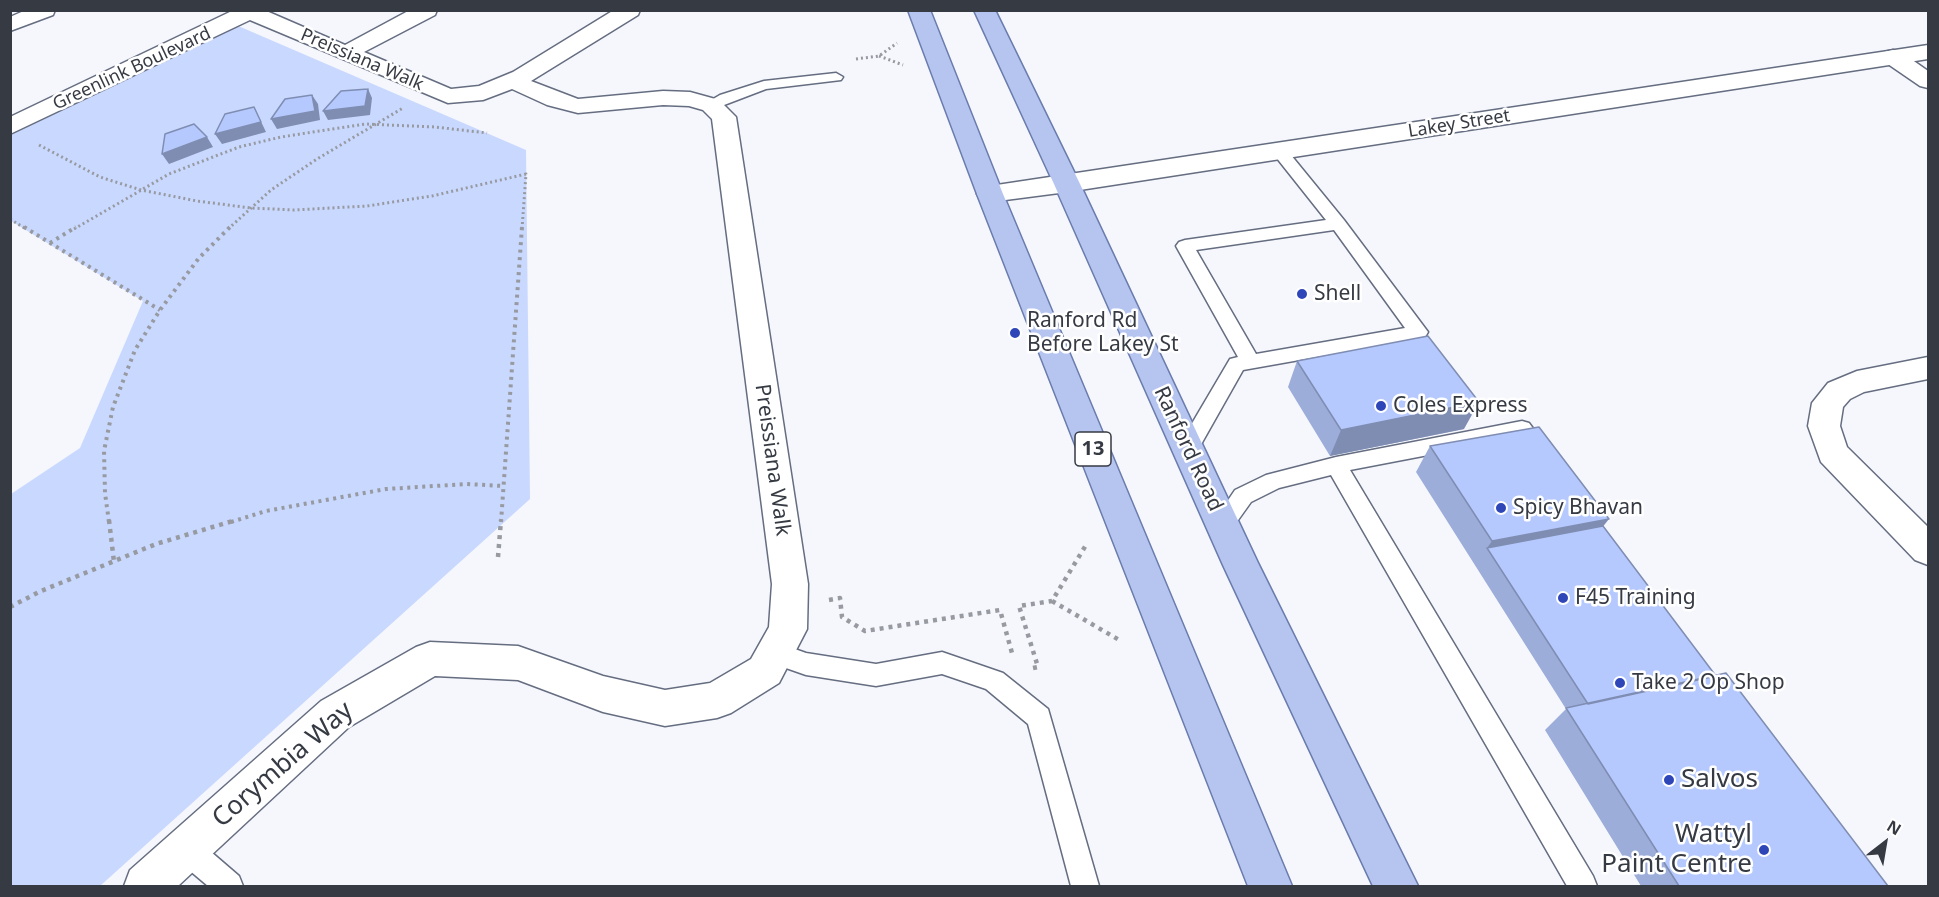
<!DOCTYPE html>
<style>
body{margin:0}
#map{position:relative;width:1939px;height:897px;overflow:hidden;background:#f6f7fc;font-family:"Noto Sans",sans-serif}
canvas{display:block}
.frame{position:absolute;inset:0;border:12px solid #363a43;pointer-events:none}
.north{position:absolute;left:1855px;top:813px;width:60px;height:60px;-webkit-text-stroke:4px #fff;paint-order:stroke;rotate:31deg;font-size:16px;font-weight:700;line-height:24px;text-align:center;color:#363a43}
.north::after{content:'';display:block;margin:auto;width:21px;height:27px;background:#363a43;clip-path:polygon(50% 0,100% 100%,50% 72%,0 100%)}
</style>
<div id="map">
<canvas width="1939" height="897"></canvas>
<div class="frame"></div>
<div class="north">N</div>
</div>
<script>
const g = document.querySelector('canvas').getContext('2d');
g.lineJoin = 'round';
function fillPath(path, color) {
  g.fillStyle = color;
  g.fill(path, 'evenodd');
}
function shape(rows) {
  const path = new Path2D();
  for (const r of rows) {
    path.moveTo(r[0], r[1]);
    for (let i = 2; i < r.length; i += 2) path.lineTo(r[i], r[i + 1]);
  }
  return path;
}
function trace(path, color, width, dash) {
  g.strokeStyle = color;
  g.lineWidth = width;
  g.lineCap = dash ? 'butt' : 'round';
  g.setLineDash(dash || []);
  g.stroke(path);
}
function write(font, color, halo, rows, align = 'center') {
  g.font = font + ' "Noto Sans",sans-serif';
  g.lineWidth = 5;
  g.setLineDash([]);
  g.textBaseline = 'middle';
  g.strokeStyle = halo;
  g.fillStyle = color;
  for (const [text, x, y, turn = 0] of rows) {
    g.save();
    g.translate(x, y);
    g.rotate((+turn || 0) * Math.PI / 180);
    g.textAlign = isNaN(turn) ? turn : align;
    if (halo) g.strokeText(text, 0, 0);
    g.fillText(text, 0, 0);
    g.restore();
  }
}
const green = shape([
 [229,22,526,150,530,499,100,886,11,886,11,494,80,448,143,301,11,221,11,126]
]);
const pathFar2 = shape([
 [879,56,903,65],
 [856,59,879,56,897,43],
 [39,145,100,177,141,190,197,201,251,208,294,210,367,206,432,196,526,174,522,229],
 [10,219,26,229],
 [74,229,169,174,239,147,281,137,365,124,435,127,487,133],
 [228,229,271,190,317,159,403,108]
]);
const pathFar1 = shape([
 [24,227,160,310],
 [50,243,76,227],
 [109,522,105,493,104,451,113,407,135,350,160,310,199,258,230,227],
 [231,522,266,511,386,489,467,484,503,486],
 [501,522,522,227]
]);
const path = shape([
 [109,520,114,562],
 [498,557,501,520],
 [829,600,840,598,842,617,865,631,1000,610,1012,653],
 [1052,601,1121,641],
 [10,607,41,591,156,544,236,520],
 [1033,668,1038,667,1019,606,1052,601,1086,545]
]);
const service = shape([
 [836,73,843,77,841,80,766,89,711,110,703,105,720,95,764,81,836,73],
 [1280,147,1286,149,1344,220,1428,332,1425,337,1418,339,1243,370,1195,455,1188,457,1181,455,1177,449,1230,359,1238,357,1176,246,1179,242,1185,240,1326,220,1272,152,1280,147],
 [1334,230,1405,328,1256,354,1196,250,1334,230],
 [1522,421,1529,423,1546,446,1550,452,1546,458,1539,460,1532,458,1517,438,1350,470,1593,876,1597,886,1567,886,1331,475,1279,488,1251,502,1231,530,1223,533,1215,530,1212,524,1235,490,1266,475,1336,457,1522,421],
 [775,642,806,653,876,664,942,652,1003,673,1048,709,1099,886,1071,886,1028,724,986,689,942,674,876,686,806,675,766,661,763,653,766,645,775,642],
 [186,835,196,839,239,876,243,886,208,886,176,859,172,849,176,839,186,835]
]);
const minor = shape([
 [26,10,55,10,53,15,10,31,10,17,26,10],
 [234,10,264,10,345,45,410,10,437,10,435,15,364,52,451,89,479,86,513,72,614,10,640,10,638,15,531,81,578,99,663,91,690,92,719,100,736,117,808,584,807,629,779,683,731,713,717,718,665,726,603,712,518,680,435,676,349,727,178,886,124,886,130,870,321,701,416,647,430,642,518,646,603,676,665,690,710,683,751,659,769,627,772,584,712,119,703,110,689,106,663,105,578,113,547,105,512,89,483,100,448,103,250,20,10,134,10,117,234,10],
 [1893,50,1901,52,1928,71,1928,88,1920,86,1885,62,1882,57,1885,52,1893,50],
 [1928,357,1928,379,1864,392,1850,399,1843,407,1840,426,1847,447,1928,527,1928,565,1915,560,1821,462,1808,426,1812,403,1828,383,1857,371,1928,357]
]);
const tertiary = shape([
 [1928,45,1928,59,1067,192,990,202,981,200,977,194,981,188,990,186,1928,45]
]);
const primary = shape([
 [908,10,930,10,1003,194,1292,886,1248,886,977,194,908,10],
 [974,10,995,10,1080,184,1258,563,1418,886,1373,886,1223,565,1054,184,974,10]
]);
const wall = shape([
 [1297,361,1464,429,1330,456,1288,387],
 [1430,446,1603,526,1716,676,1888,886,1641,886,1545,730,1566,709,1416,472]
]);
const shadedWall = shape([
 [368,89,372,98,370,115,328,120,323,111],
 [312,95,318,104,320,120,277,129,271,119],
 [254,107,266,132,222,144,215,134],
 [207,137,213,147,169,164,162,154],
 [1479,402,1464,429,1330,456,1341,430],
 [1609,519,1589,544,1487,548,1492,541]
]);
const building = shape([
 [368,89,365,106,323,111,341,91,368,89],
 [312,95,315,111,271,119,285,99,312,95],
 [254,107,261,122,215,134,225,114,254,107],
 [194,124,207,137,162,154,165,134,194,124],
 [1428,336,1479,402,1341,430,1297,361,1428,336],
 [1539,427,1609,519,1492,541,1430,446,1539,427],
 [1603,526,1716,676,1588,704,1487,548,1603,526],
 [1726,673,1888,886,1679,886,1566,708,1726,673]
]);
const markers = [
 [1302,294,6,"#2e46b7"],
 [1015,333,6,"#2e46b7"],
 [1381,406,6,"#2e46b7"],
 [1501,508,6,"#2e46b7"],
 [1563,598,6,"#2e46b7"],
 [1620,683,6,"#2e46b7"],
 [1669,780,6,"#2e46b7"],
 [1764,850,6,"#2e46b7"]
];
const farStreetnames = [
 ["Preissiana Walk",362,60,23],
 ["Greenlink Boulevard",132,69,-25],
 ["Lakey Street",1459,124,-9]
];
const shields = [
 [1093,449,36]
];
const shieldNames = [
 ["13",1093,449]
];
const poiNames = [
 ["Shell",1314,294],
 ["Ranford Rd",1027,321],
 ["Before Lakey St",1027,345],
 ["Coles Express",1393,406],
 ["Spicy Bhavan",1513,508],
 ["F45 Training",1575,598],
 ["Take 2 Op Shop",1632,683]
];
const streetNames = [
 ["Ranford Road",1188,449,65],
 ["Preissiana Walk",772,460,82]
];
const nearStreetnames = [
 ["Corymbia Way",283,765,-41]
];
const nearPoinames = [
 ["Salvos",1681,780],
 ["Wattyl",1752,835,"right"],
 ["Paint Centre",1752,865,"right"]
];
fillPath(green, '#c9d8fe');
trace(service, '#656d80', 3);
trace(minor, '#656d80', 3);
trace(tertiary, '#656d80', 3);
trace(primary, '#6a7cad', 3);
trace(pathFar2, '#989aa1', 3, [2, 3]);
trace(pathFar1, '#989aa1', 4, [3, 4.5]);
trace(path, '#989aa1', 4.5, [4, 5]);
fillPath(service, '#fff');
fillPath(minor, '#fff');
fillPath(tertiary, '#fff');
fillPath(primary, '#b6c5f0');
fillPath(wall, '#9cadda');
fillPath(shadedWall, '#7f8db2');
fillPath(building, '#b5c9fe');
trace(building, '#7f8db2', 1.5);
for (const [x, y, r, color] of markers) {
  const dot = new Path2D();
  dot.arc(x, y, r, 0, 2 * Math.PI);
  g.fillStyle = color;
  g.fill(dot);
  trace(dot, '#fff', 2);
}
write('18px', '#363a43', '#fff', farStreetnames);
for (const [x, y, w] of shields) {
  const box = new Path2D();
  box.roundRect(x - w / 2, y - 17, w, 34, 4.5);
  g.fillStyle = '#fff';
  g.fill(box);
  trace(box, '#363a43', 1.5);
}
write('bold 20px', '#363a43', null, shieldNames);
write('21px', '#363a43', '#fff', poiNames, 'left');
write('21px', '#363a43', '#fff', streetNames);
write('26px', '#363a43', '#fff', nearStreetnames);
write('26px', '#363a43', '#fff', nearPoinames, 'left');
</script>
